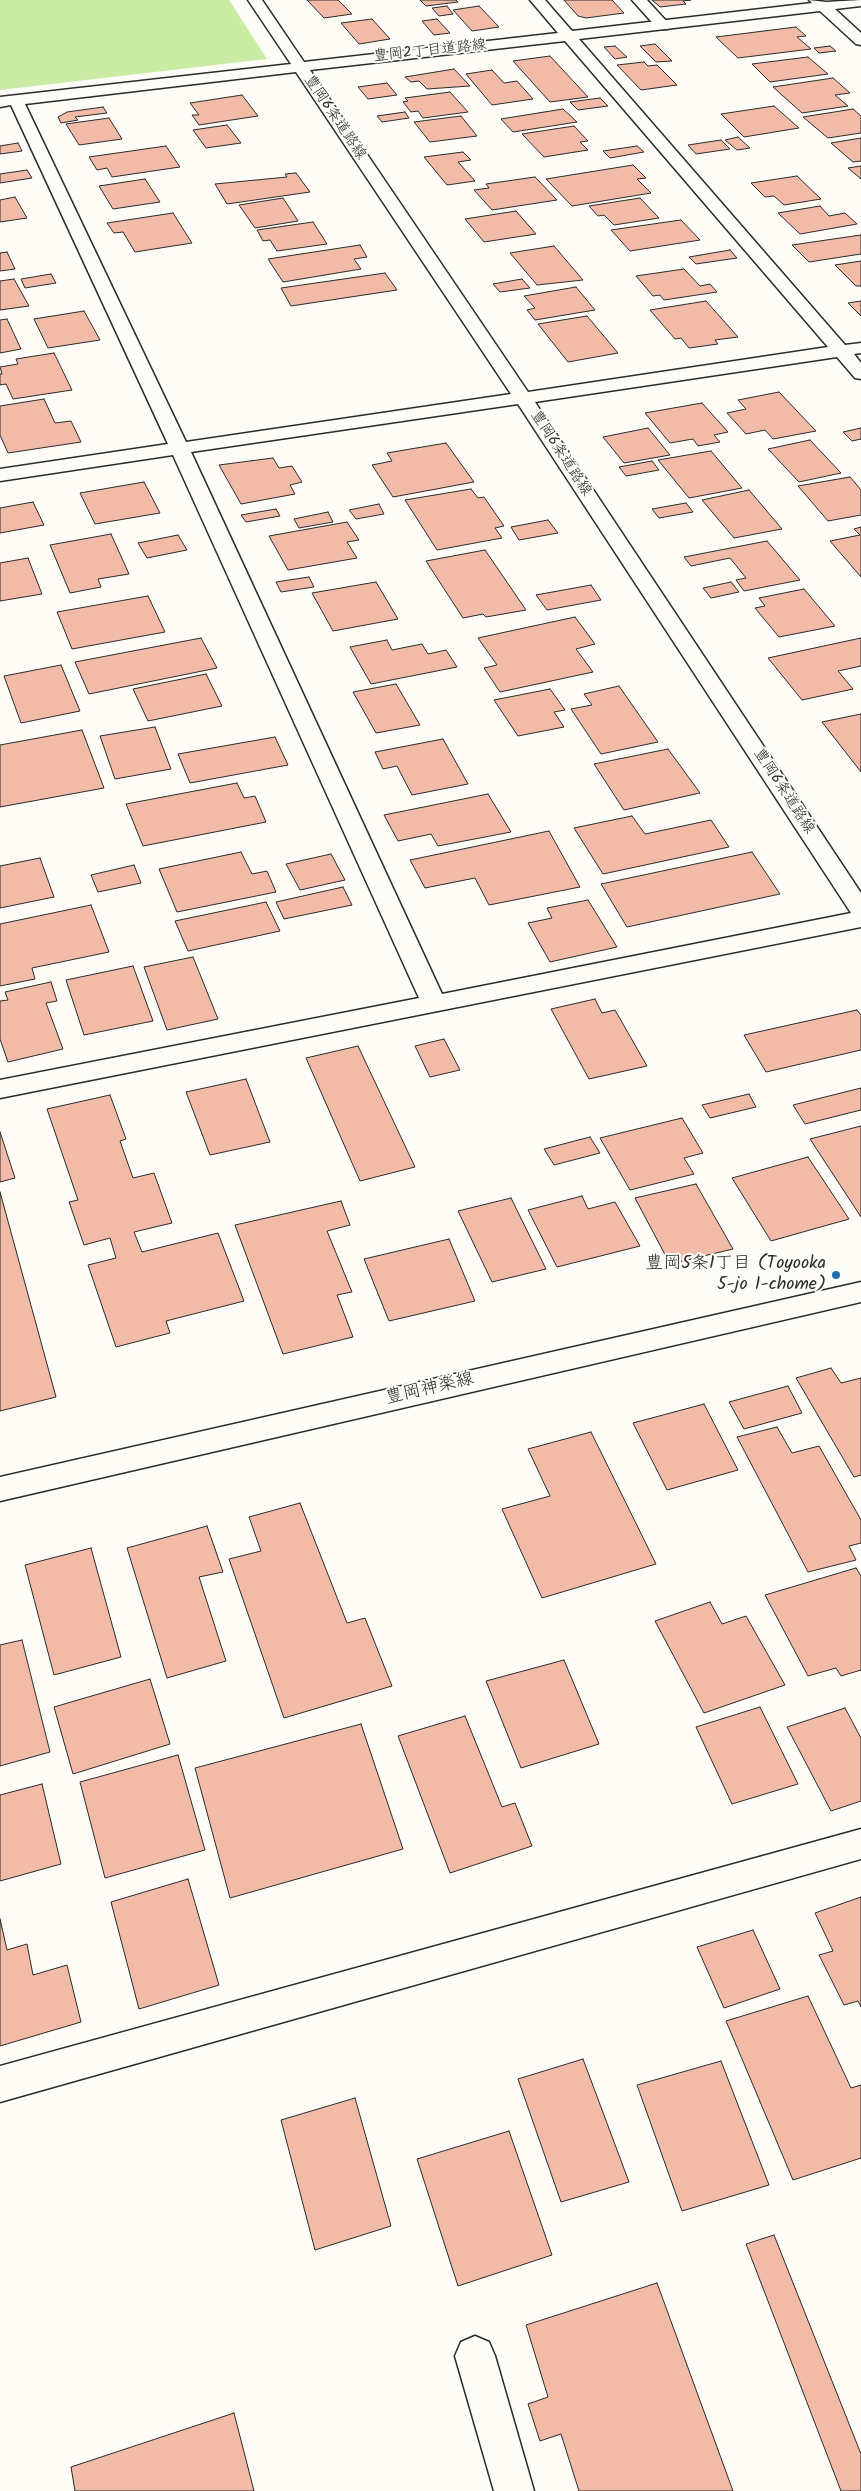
<!DOCTYPE html>
<meta charset="utf-8">
<style>
body{margin:0}
canvas{display:block;background:#fdfcf7}
</style>
<canvas width="861" height="2491"></canvas>
<script>
const g = document.querySelector('canvas').getContext('2d');
g.lineJoin = 'round';
function fillPath(path, color) {
  g.fillStyle = color;
  g.fill(path, 'evenodd');
}
function shape(rows) {
  const path = new Path2D();
  for (const r of rows) {
    path.moveTo(r[0], r[1]);
    for (let i = 2; i < r.length; i += 2) path.lineTo(r[i], r[i + 1]);
  }
  return path;
}
function trace(path, color, width, dash) {
  g.strokeStyle = color;
  g.lineWidth = width;
  g.lineCap = dash ? 'butt' : 'round';
  g.setLineDash(dash || []);
  g.stroke(path);
}
function write(font, color, halo, rows, align = 'center') {
  g.font = font + ' Kalam,"Klee One",sans-serif';
  g.lineWidth = 4;
  g.setLineDash([]);
  g.textBaseline = 'middle';
  g.strokeStyle = halo;
  g.fillStyle = color;
  for (const [text, x, y, turn = 0] of rows) {
    g.save();
    g.translate(x, y);
    g.rotate((+turn || 0) * Math.PI / 180);
    g.textAlign = isNaN(turn) ? turn : align;
    if (halo) g.strokeText(text, 0, 0);
    g.fillText(text, 0, 0);
    g.restore();
  }
}
const green = shape([
 [0,0,229,0,267,59,0,90]
]);
const building = shape([
 [307,0,338,0,352,14,324,18,307,0],
 [420,0,456,0,458,2,426,6,420,0],
 [564,0,612,0,624,13,586,18,578,16,564,0],
 [652,0,691,0,683,1,686,4,660,7,652,0],
 [447,6,453,14,439,16,432,8,447,6],
 [479,6,499,27,472,31,453,10,479,6],
 [372,19,390,39,359,44,341,23,372,19],
 [437,19,450,33,434,35,422,21,437,19],
 [796,27,806,36,797,37,811,49,738,58,716,37,796,27],
 [655,44,672,61,656,62,640,46,655,44],
 [615,46,627,57,615,59,604,47,615,46],
 [830,46,836,51,819,53,814,48,830,46],
 [550,56,588,97,550,102,513,61,550,56],
 [808,57,828,74,770,82,752,64,808,57],
 [644,62,648,66,657,65,677,85,641,90,617,65,644,62],
 [454,69,470,86,427,89,419,81,411,82,405,77,454,69],
 [492,70,504,83,517,81,533,99,492,105,466,74,492,70],
 [833,78,850,93,835,95,848,106,802,113,773,87,833,78],
 [387,83,397,95,368,99,358,87,387,83],
 [450,92,468,112,423,118,418,111,411,112,403,102,408,101,405,98,450,92],
 [242,95,258,116,199,125,192,115,199,115,190,103,242,95],
 [600,98,608,106,578,110,570,102,600,98],
 [774,106,799,128,744,137,721,114,774,106],
 [103,107,107,113,75,117,78,120,61,123,58,117,67,112,103,107],
 [563,109,577,122,513,132,501,119,563,109],
 [853,109,861,116,861,133,828,138,803,117,853,109],
 [405,112,409,118,382,122,377,116,405,112],
 [461,116,477,136,430,142,414,122,461,116],
 [109,118,122,139,79,145,66,124,109,118],
 [227,125,241,143,206,148,193,130,227,125],
 [574,126,588,141,580,142,588,150,544,157,522,134,574,126],
 [738,137,750,148,737,150,725,140,738,137],
 [861,138,861,161,853,162,831,143,861,138],
 [721,140,730,149,696,154,688,145,721,140],
 [18,143,22,151,0,154,0,146,18,143],
 [166,146,180,167,112,177,107,168,97,170,89,157,166,146],
 [637,146,644,152,610,158,603,151,637,146],
 [463,152,471,160,458,162,475,181,447,185,424,157,463,152],
 [633,165,646,178,637,179,651,193,572,206,546,179,633,165],
 [861,166,861,179,848,168,861,166],
 [27,170,32,178,0,183,0,174,27,170],
 [296,173,310,192,227,204,215,184,287,177,285,174,296,173],
 [797,176,821,199,784,205,774,196,765,197,751,183,797,176],
 [535,177,557,200,492,210,474,190,489,188,486,184,535,177],
 [145,179,160,202,113,209,99,186,145,179],
 [15,197,27,218,0,222,0,200,15,197],
 [283,198,298,221,255,228,239,205,283,198],
 [640,198,659,218,614,225,604,215,598,216,589,206,640,198],
 [820,206,829,216,845,213,857,224,800,234,778,213,820,206],
 [516,211,536,234,484,242,465,219,516,211],
 [173,213,192,243,135,252,123,232,114,233,107,223,173,213],
 [681,220,700,240,630,251,611,230,681,220],
 [313,222,327,244,277,251,270,240,263,241,257,230,313,222],
 [861,235,861,254,809,262,792,245,861,235],
 [360,245,367,257,354,259,361,269,283,282,268,259,360,245],
 [554,246,583,280,537,285,510,253,554,246],
 [730,250,737,258,696,264,689,257,730,250],
 [7,252,15,269,0,271,0,253,7,252],
 [861,261,861,286,856,286,835,265,861,261],
 [684,269,700,286,710,284,717,292,664,300,660,295,653,296,636,276,684,269],
 [385,273,397,290,291,306,281,288,385,273],
 [51,274,56,283,25,288,21,279,51,274],
 [14,279,29,306,0,310,0,281,14,279],
 [522,279,530,288,500,292,493,284,522,279],
 [576,287,595,310,535,320,527,310,535,308,524,296,576,287],
 [706,301,738,337,715,340,718,344,689,348,681,338,675,339,650,310,706,301],
 [861,301,861,316,848,303,861,301],
 [84,311,100,340,48,348,34,319,84,311],
 [587,316,618,353,568,362,538,324,587,316],
 [7,319,21,349,0,353,0,320,7,319],
 [54,353,72,390,13,399,6,384,0,385,0,374,2,374,0,367,18,364,16,359,54,353],
 [779,392,816,431,773,439,765,430,746,434,727,413,746,409,738,400,779,392],
 [44,399,55,423,71,421,81,442,8,453,0,435,0,406,44,399],
 [702,403,728,432,714,435,720,442,698,446,693,439,670,443,645,413,702,403],
 [648,428,670,455,624,463,603,437,648,428],
 [861,428,861,439,852,441,843,432,861,428],
 [810,440,841,473,799,482,768,449,810,440],
 [446,443,474,482,393,497,372,465,392,461,387,453,446,443],
 [711,451,742,488,689,498,658,460,711,451],
 [273,458,279,468,292,466,302,482,290,485,295,494,241,504,219,465,273,458],
 [652,461,659,470,626,476,619,467,652,461],
 [850,477,861,490,861,515,828,521,798,486,850,477],
 [144,482,160,513,95,524,80,493,144,482],
 [471,489,478,498,484,497,504,526,495,528,502,538,437,550,405,500,471,489],
 [749,490,782,529,734,538,702,500,749,490],
 [33,502,44,525,0,533,0,508,33,502],
 [686,503,693,512,659,518,652,509,686,503],
 [379,504,384,514,356,519,349,510,379,504],
 [276,509,280,516,246,522,241,515,276,509],
 [328,512,333,522,299,528,294,519,328,512],
 [548,520,558,533,519,540,511,527,548,520],
 [347,522,359,540,347,542,357,558,288,570,269,536,347,522],
 [861,527,861,577,830,541,860,535,854,529,861,527],
 [111,534,129,574,98,579,101,587,70,593,50,545,111,534],
 [178,535,187,550,147,558,138,543,178,535],
 [767,541,800,580,744,591,736,580,746,578,730,558,691,566,684,557,767,541],
 [485,550,526,610,486,617,483,614,463,618,426,561,485,550],
 [28,558,42,594,0,601,0,563,28,558],
 [309,577,314,587,281,592,276,582,309,577],
 [376,582,398,619,333,631,312,593,376,582],
 [731,582,739,592,711,598,703,588,731,582],
 [591,585,601,600,547,610,536,595,591,585],
 [804,589,835,626,779,637,755,608,765,606,759,598,804,589],
 [148,596,165,632,72,649,57,612,148,596],
 [575,617,595,644,576,649,593,672,500,692,484,668,497,665,478,638,575,617],
 [201,638,217,668,89,694,75,662,201,638],
 [861,638,861,666,838,671,853,689,802,700,768,658,861,638],
 [387,640,392,650,422,644,428,654,446,650,457,667,371,684,350,647,387,640],
 [61,665,80,711,21,723,4,676,61,665],
 [206,674,222,706,148,721,133,689,206,674],
 [396,684,420,725,376,733,353,692,396,684],
 [619,686,658,742,601,754,571,709,592,705,584,694,619,686],
 [550,689,565,710,554,712,564,727,518,736,494,700,550,689],
 [861,714,861,772,822,722,861,714],
 [155,727,171,769,115,779,100,736,155,727],
 [82,730,104,788,0,807,0,745,82,730],
 [275,737,288,765,190,783,178,754,275,737],
 [443,739,468,784,412,795,397,766,383,769,375,752,443,739],
 [668,749,700,793,624,810,594,764,668,749],
 [237,783,244,798,255,796,266,822,143,846,126,804,237,783],
 [488,794,511,832,438,846,431,834,398,841,384,815,488,794],
 [632,816,645,834,711,820,729,847,603,874,574,828,632,816],
 [549,831,580,887,489,905,475,878,425,888,410,860,549,831],
 [241,852,252,874,267,871,276,892,177,912,159,869,241,852],
 [752,852,780,894,627,927,601,884,752,852],
 [331,854,345,880,300,890,286,864,331,854],
 [40,858,54,897,0,908,0,866,40,858],
 [134,865,141,883,98,892,91,875,134,865],
 [343,887,352,905,284,919,276,902,343,887],
 [588,900,617,947,550,962,528,923,552,918,547,908,588,900],
 [266,902,280,931,188,951,175,921,266,902],
 [91,905,109,952,32,968,35,979,0,986,0,924,91,905],
 [193,957,218,1019,167,1030,144,967,193,957],
 [133,966,153,1021,84,1035,66,980,133,966],
 [51,982,57,1001,46,1003,63,1049,8,1062,0,1039,0,1001,8,1000,5,992,51,982],
 [595,999,602,1013,615,1010,647,1066,589,1079,551,1009,595,999],
 [857,1010,861,1015,861,1050,766,1072,744,1035,857,1010],
 [444,1039,460,1070,430,1077,415,1046,444,1039],
 [358,1046,415,1167,360,1181,306,1058,358,1046],
 [246,1079,270,1142,210,1155,186,1092,246,1079],
 [861,1088,861,1110,805,1124,793,1105,861,1088],
 [749,1094,756,1107,710,1118,702,1105,749,1094],
 [110,1095,126,1139,120,1141,133,1178,154,1173,172,1223,134,1232,142,1252,218,1233,244,1301,166,1321,170,1333,116,1347,88,1265,116,1258,110,1238,84,1245,69,1202,78,1200,47,1109,110,1095],
 [682,1118,703,1153,684,1158,694,1174,630,1190,600,1138,682,1118],
 [861,1126,861,1217,810,1139,861,1126],
 [0,1132,15,1178,0,1182,0,1132],
 [590,1137,600,1153,554,1165,544,1149,590,1137],
 [808,1157,849,1219,771,1241,732,1178,808,1157],
 [696,1184,733,1249,670,1264,635,1198,696,1184],
 [0,1192,56,1397,0,1411,0,1192],
 [582,1196,588,1209,615,1202,640,1246,557,1267,528,1210,582,1196],
 [511,1198,546,1269,492,1282,458,1211,511,1198],
 [341,1201,350,1225,327,1231,352,1292,337,1295,353,1337,283,1354,235,1225,341,1201],
 [449,1239,475,1301,389,1321,364,1259,449,1239],
 [831,1368,841,1383,861,1378,861,1475,854,1477,796,1378,831,1368],
 [788,1386,802,1413,744,1429,729,1402,788,1386],
 [704,1404,738,1470,667,1490,633,1423,704,1404],
 [777,1427,792,1453,819,1446,861,1520,861,1543,849,1546,856,1560,808,1572,737,1437,777,1427],
 [591,1432,656,1564,542,1598,502,1509,550,1496,528,1449,591,1432],
 [300,1503,347,1623,365,1618,392,1686,284,1718,229,1559,261,1551,249,1517,300,1503],
 [207,1526,223,1572,199,1577,226,1661,167,1678,127,1548,207,1526],
 [91,1548,121,1657,54,1675,25,1565,91,1548],
 [856,1568,861,1576,861,1670,841,1676,836,1668,808,1676,765,1595,856,1568],
 [710,1602,722,1624,746,1616,785,1685,704,1713,655,1621,710,1602],
 [22,1640,50,1752,0,1766,0,1645,22,1640],
 [564,1660,599,1744,521,1768,486,1681,564,1660],
 [150,1679,170,1744,73,1774,54,1707,150,1679],
 [760,1707,798,1784,732,1804,696,1727,760,1707],
 [845,1708,861,1738,861,1801,831,1811,787,1727,845,1708],
 [465,1716,502,1807,515,1803,532,1846,450,1873,398,1736,465,1716],
 [361,1724,403,1849,230,1898,195,1768,361,1724],
 [178,1755,205,1850,105,1878,80,1782,178,1755],
 [42,1784,61,1864,0,1881,0,1795,42,1784],
 [188,1879,219,1985,139,2009,111,1902,188,1879],
 [861,1897,861,2007,858,2001,844,2005,819,1955,833,1951,815,1913,861,1897],
 [0,1919,7,1950,27,1944,33,1975,67,1965,81,2022,0,2046,0,1919],
 [753,1930,780,1989,724,2008,697,1947,753,1930],
 [808,1996,851,2088,861,2085,861,2158,793,2180,726,2021,808,1996],
 [583,2059,629,2182,561,2202,518,2079,583,2059],
 [721,2061,769,2185,682,2211,637,2085,721,2061],
 [355,2098,391,2226,315,2250,281,2120,355,2098],
 [509,2131,552,2255,458,2286,417,2159,509,2131],
 [774,2235,861,2454,861,2491,841,2491,746,2244,774,2235],
 [657,2283,733,2491,579,2491,561,2434,540,2441,528,2404,548,2397,526,2325,657,2283],
 [234,2413,254,2491,75,2491,71,2467,234,2413]
]);
const lane = shape([
 [632,0,647,0,668,23,670,26,668,29,658,29,632,0],
 [475,2336,489,2342,495,2356,534,2491,494,2491,455,2356,461,2342,475,2336]
]);
const street = shape([
 [248,0,262,0,304,62,558,33,530,0,545,0,572,31,812,3,809,0,826,2,861,0,861,6,835,9,861,33,861,45,856,44,820,11,579,39,845,345,861,343,861,353,854,354,861,363,861,379,855,378,837,357,535,402,861,893,861,927,0,1098,0,1080,419,998,173,455,0,481,0,469,168,444,11,105,0,107,0,97,291,64,248,0],
 [565,41,828,347,528,392,310,70,565,41],
 [296,72,511,394,186,442,25,104,296,72],
 [518,404,851,913,442,994,191,452,518,404],
 [861,1829,861,1859,0,2102,0,2066,861,1829]
]);
const secondary = shape([
 [861,1282,861,1302,0,1501,0,1477,861,1282]
]);
const markers = [
 [836,1275,5,"#1f6fb2"]
];
const farStreetnames = [
 ["豊岡2丁目道路線",430,52,-6],
 ["豊岡6条道路線",334,118,56],
 ["豊岡6条道路線",560,454,57],
 ["豊岡6条道路線",783,792,57]
];
const poiNames = [
 ["豊岡5条1丁目 (Toyooka",826,1265],
 ["5-jo 1-chome)",826,1286]
];
const streetNames = [
 ["豊岡神楽線",430,1390,-13]
];
fillPath(green, '#c9eba4');
fillPath(building, '#f2bba7');
trace(building, '#2b2b2b', 1);
trace(lane, '#2b2b2b', 3);
trace(street, '#2b2b2b', 3);
trace(secondary, '#2b2b2b', 3);
fillPath(lane, '#fdfcf7');
fillPath(street, '#fdfcf7');
fillPath(secondary, '#fdfcf7');
for (const [x, y, r, color] of markers) {
  const dot = new Path2D();
  dot.arc(x, y, r, 0, 2 * Math.PI);
  g.fillStyle = color;
  g.fill(dot);
  trace(dot, '#fdfcf7', 2);
}
write('15px', '#2b2b2b', '#fdfcf7', farStreetnames);
write('18px', '#2b2b2b', '#fdfcf7', poiNames, 'right');
write('18px', '#2b2b2b', '#fdfcf7', streetNames);
</script>
